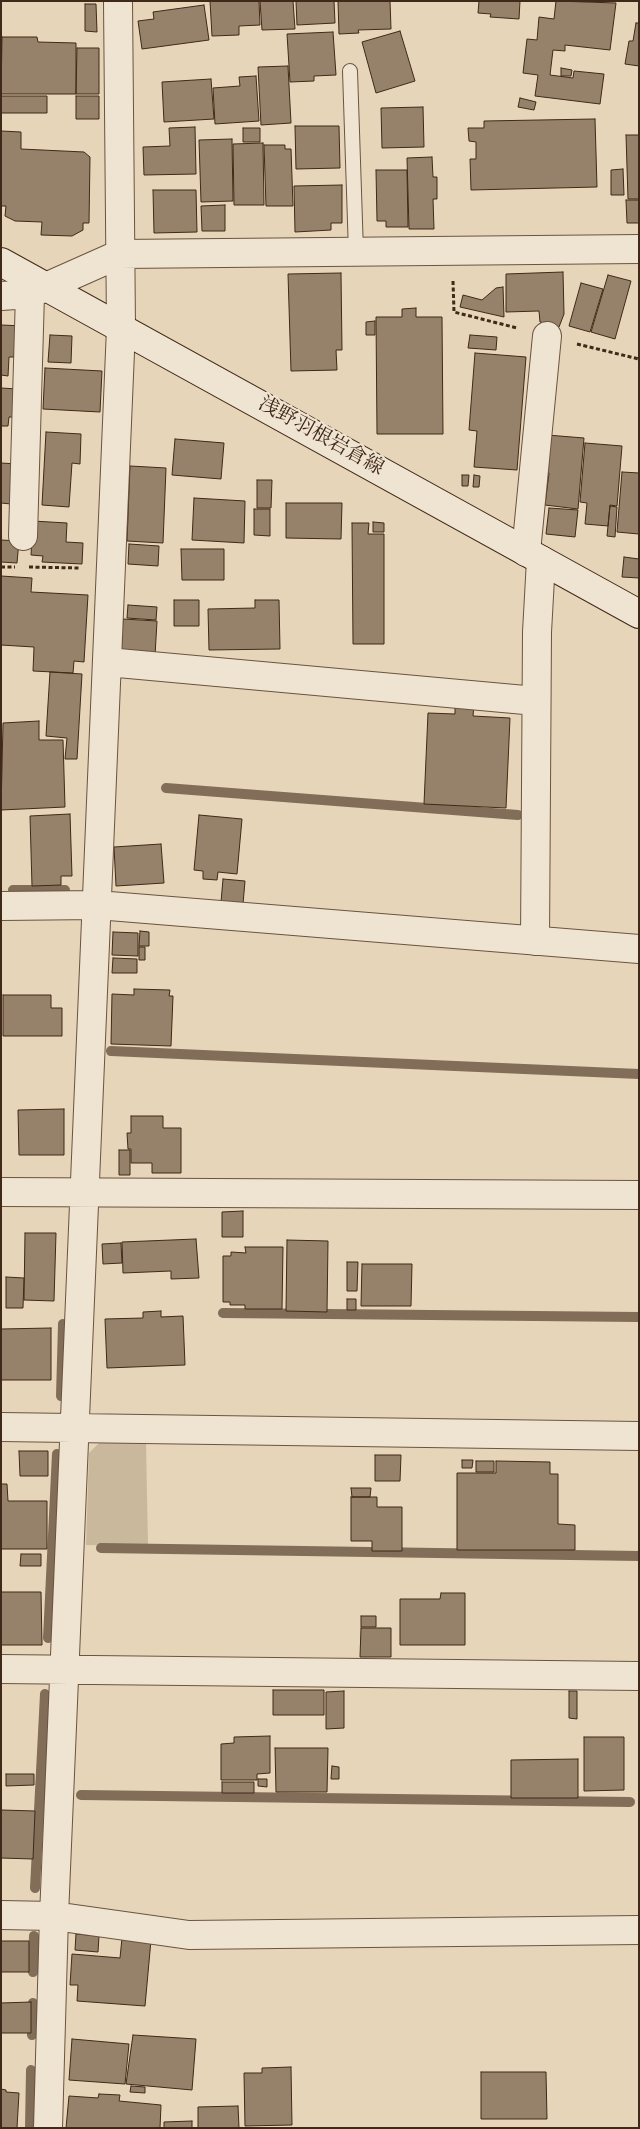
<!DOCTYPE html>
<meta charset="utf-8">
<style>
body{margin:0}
#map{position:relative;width:640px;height:2129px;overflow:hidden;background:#e6d5b8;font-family:"Sorts Mill Goudy",serif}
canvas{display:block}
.frame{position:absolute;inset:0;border:2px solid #402918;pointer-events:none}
</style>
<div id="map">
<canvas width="640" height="2129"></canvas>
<div class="frame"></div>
</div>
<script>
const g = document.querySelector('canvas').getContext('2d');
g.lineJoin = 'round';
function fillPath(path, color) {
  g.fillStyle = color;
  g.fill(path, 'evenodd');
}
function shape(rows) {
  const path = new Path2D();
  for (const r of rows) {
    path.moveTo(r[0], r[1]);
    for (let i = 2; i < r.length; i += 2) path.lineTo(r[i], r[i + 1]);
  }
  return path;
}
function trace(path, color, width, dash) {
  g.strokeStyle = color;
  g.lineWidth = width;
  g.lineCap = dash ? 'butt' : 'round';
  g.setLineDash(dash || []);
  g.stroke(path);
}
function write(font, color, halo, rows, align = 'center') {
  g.font = font + ' "Sorts Mill Goudy","Noto Serif JP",serif';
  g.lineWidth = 4.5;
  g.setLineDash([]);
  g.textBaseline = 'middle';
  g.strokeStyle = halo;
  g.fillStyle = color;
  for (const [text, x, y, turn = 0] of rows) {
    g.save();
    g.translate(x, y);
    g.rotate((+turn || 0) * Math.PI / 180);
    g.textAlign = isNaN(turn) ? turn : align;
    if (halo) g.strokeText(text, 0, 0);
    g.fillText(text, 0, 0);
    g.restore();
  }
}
const green = shape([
 [99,1443,146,1443,148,1546,86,1545,89,1453]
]);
const stream = shape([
 [166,788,518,815],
 [13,890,65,890],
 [111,1051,639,1074],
 [223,1313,639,1317],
 [61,1396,63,1324],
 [101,1548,639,1556],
 [48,1638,57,1454],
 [81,1795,630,1802],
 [35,1888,45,1694],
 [33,1972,34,1936],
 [32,2035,33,2003],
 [30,2128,31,2070]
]);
const building = shape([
 [210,1,259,1,260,25,239,26,239,35,212,36,210,1],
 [260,1,293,1,295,29,262,30,260,1],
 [296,1,334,1,335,23,297,25,296,1],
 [338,1,390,1,391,29,358,30,359,33,339,34,338,1],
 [479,1,520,1,519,19,490,17,491,14,478,13,479,1],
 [556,1,616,3,610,50,565,45,565,51,553,50,550,75,573,78,574,71,604,74,600,104,535,96,538,75,523,73,527,39,537,40,539,17,554,19,556,1],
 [85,4,96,4,97,32,85,31,85,4],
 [204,5,209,40,142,49,138,21,154,19,153,12,204,5],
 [636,23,639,23,639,66,625,64,629,41,633,41,636,23],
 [400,31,415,81,376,93,362,42,400,31],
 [333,32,336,75,314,76,314,81,290,82,287,34,333,32],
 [2,37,37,37,38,42,76,43,76,94,1,94,2,37],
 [77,48,99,48,99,94,76,94,77,48],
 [288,66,291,123,261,125,258,67,288,66],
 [561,68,572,70,571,76,561,76,561,68],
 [256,76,259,121,215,124,213,88,240,86,239,77,256,76],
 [211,79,214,119,164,122,162,82,211,79],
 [1,96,47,96,47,113,1,113,1,96],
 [76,96,99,96,99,119,76,119,76,96],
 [520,98,536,102,534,110,518,107,520,98],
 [423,107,424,147,382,148,381,108,423,107],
 [595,119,597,187,471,190,470,159,476,159,476,142,469,141,468,128,484,128,484,121,595,119],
 [295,126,339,126,340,168,296,169,295,126],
 [195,127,196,174,144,175,143,147,170,146,169,128,195,127],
 [243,128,260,128,260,142,243,142,243,128],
 [1,131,21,132,21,149,84,152,90,157,89,223,83,223,83,230,72,236,41,235,42,222,15,221,5,216,6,206,1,206,1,131],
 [626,135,639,135,639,199,628,199,626,135],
 [232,139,233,201,201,202,199,140,232,139],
 [263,143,264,205,234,205,233,144,263,143],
 [264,145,285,145,285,149,291,149,293,206,266,206,264,145],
 [432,157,433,177,437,177,437,199,433,199,434,229,409,229,407,158,432,157],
 [623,169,624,195,611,195,611,170,623,169],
 [376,170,407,170,408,227,386,227,386,221,377,221,376,170],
 [342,185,342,223,331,223,331,230,295,232,294,186,342,185],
 [153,190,196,190,197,232,154,233,153,190],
 [626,200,639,200,639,223,627,223,626,200],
 [225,205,225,231,202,231,201,206,225,205],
 [563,272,564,314,559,327,540,322,539,311,506,312,506,274,563,272],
 [341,273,342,350,336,350,337,370,291,371,288,274,341,273],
 [608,275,631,281,615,339,591,332,608,275],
 [581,283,603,289,590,332,569,326,581,283],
 [503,287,504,317,460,307,463,295,482,300,496,288,503,287],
 [416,308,416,317,442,317,443,434,377,434,376,317,402,317,402,309,416,308],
 [375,321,375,335,366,335,366,322,375,321],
 [1,325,24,326,15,347,14,357,9,357,8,376,1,375,1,325],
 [50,335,72,336,71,363,48,362,50,335],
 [470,335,497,337,496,350,468,348,470,335],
 [475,353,526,357,517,470,474,467,477,431,469,430,475,353],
 [45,368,102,371,100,412,43,409,45,368],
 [1,388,17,389,16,417,9,417,8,426,1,426,1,388],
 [46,432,81,434,80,464,72,463,69,507,42,505,46,432],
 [547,435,584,438,578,509,545,505,549,473,544,472,547,435],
 [175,439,224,443,221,479,172,475,175,439],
 [585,443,622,446,617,506,610,505,608,526,585,524,587,503,580,502,585,443],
 [1,463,17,464,11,504,1,503,1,463],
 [130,466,166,468,163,543,127,541,130,466],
 [622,472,639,473,639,534,617,532,622,472],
 [462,475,469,475,468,486,462,486,462,475],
 [474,475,480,476,479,487,473,487,474,475],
 [257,480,272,480,271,508,257,508,257,480],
 [194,498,245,501,244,543,192,540,194,498],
 [286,503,342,503,341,539,286,538,286,503],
 [610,506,617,507,615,537,607,536,610,506],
 [549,508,578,510,575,537,546,534,549,508],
 [254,509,270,509,270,536,254,535,254,509],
 [33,521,67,523,66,542,83,543,82,564,42,562,43,556,31,555,33,521],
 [373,522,384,523,384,532,373,532,373,522],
 [352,523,369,523,368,534,384,534,384,644,353,644,352,523],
 [1,540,19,541,17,563,1,562,1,540],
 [129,544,159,546,158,566,128,564,129,544],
 [181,549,224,549,224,580,182,580,181,549],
 [624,557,639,559,639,578,622,577,624,557],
 [1,576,32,578,31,592,88,595,84,662,74,661,73,673,33,671,34,647,1,645,1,576],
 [174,600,199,600,199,626,174,626,174,600],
 [255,600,279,600,280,649,209,650,208,609,255,608,255,600],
 [128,605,157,607,156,620,127,618,128,605],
 [123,619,157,621,155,656,121,654,123,619],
 [50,672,82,674,77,759,65,759,67,738,46,736,50,672],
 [455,703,474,704,473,716,510,718,506,808,424,804,428,713,455,714,455,703],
 [39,721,39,740,63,740,65,807,1,810,3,723,39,721],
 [70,814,72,876,61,876,61,885,32,886,30,816,70,814],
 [199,815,242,819,237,874,218,872,217,880,203,879,203,871,194,870,199,815],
 [161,844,164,883,116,886,114,847,161,844],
 [223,879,245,881,243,904,221,902,223,879],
 [140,931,149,932,149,946,139,946,140,931],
 [113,932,138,933,138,956,112,955,113,932],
 [139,947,145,947,145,960,139,960,139,947],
 [113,958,137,959,137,973,112,973,113,958],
 [134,989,170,990,169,996,173,996,171,1046,111,1044,112,994,134,995,134,989],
 [3,995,51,995,51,1008,62,1008,62,1036,3,1036,3,995],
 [64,1109,64,1155,19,1155,18,1110,64,1109],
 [131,1116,163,1116,163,1128,181,1128,181,1173,152,1173,152,1163,131,1163,131,1149,128,1149,127,1133,131,1133,131,1116],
 [119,1150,130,1150,130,1175,119,1175,119,1150],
 [243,1211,243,1237,222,1237,222,1212,243,1211],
 [25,1233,56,1233,54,1301,24,1300,25,1233],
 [196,1239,199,1278,171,1279,171,1271,123,1273,122,1242,196,1239],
 [287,1240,328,1241,327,1312,286,1311,287,1240],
 [121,1243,122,1263,103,1264,102,1244,121,1243],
 [245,1247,283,1247,282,1309,245,1309,245,1305,230,1305,230,1302,223,1302,223,1256,231,1256,231,1252,246,1253,245,1247],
 [347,1262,358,1262,357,1291,347,1291,347,1262],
 [362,1264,412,1264,411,1306,361,1306,362,1264],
 [6,1277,24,1278,23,1308,6,1308,6,1277],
 [347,1299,356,1299,356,1310,347,1310,347,1299],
 [161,1311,161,1317,183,1316,185,1365,107,1368,105,1319,143,1318,143,1312,161,1311],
 [51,1328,51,1380,1,1380,1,1329,51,1328],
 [19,1451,48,1451,48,1476,20,1476,19,1451],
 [375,1455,401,1455,400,1481,375,1481,375,1455],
 [462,1460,473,1460,472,1468,462,1468,462,1460],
 [476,1461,494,1461,494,1472,476,1472,476,1461],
 [496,1461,550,1462,550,1474,558,1474,558,1524,575,1525,575,1550,457,1550,457,1473,496,1473,496,1461],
 [1,1484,7,1484,8,1501,47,1501,47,1549,1,1549,1,1484],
 [351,1488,371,1488,370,1497,352,1497,351,1488],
 [351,1497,377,1497,377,1507,402,1507,402,1551,372,1551,372,1541,351,1541,351,1497],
 [21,1554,41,1554,41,1566,20,1566,21,1554],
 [1,1592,41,1592,42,1645,1,1645,1,1592],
 [441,1593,465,1593,465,1645,400,1645,400,1599,440,1599,441,1593],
 [361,1616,376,1616,376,1627,361,1627,361,1616],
 [361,1628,391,1628,391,1657,360,1657,361,1628],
 [273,1690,324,1690,324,1715,273,1715,273,1690],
 [344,1691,344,1728,326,1729,326,1692,344,1691],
 [569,1691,577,1691,577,1719,569,1718,569,1691],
 [270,1736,270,1773,257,1774,257,1780,221,1780,221,1744,234,1743,234,1737,270,1736],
 [584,1737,624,1737,624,1790,584,1791,584,1737],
 [275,1748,328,1748,327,1792,276,1792,275,1748],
 [578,1759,578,1798,511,1798,511,1760,578,1759],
 [332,1766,339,1767,339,1779,331,1779,332,1766],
 [6,1774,34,1774,34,1785,6,1786,6,1774],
 [258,1779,267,1779,267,1787,258,1786,258,1779],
 [222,1782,254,1782,254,1793,222,1793,222,1782],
 [1,1810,35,1811,33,1859,1,1858,1,1810],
 [76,1934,99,1936,98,1952,75,1950,76,1934],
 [122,1938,151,1940,145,2006,77,2001,78,1985,70,1985,72,1954,120,1958,122,1938],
 [1,1941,29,1941,29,1972,1,1972,1,1941],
 [31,2002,31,2033,1,2033,1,2003,31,2002],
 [133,2035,196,2039,192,2090,126,2084,133,2035],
 [72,2039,129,2044,125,2084,69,2080,72,2039],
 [291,2067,292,2125,245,2126,244,2073,262,2073,262,2068,291,2067],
 [481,2072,546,2072,547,2119,481,2119,481,2072],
 [131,2086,145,2087,145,2093,130,2092,131,2086],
 [1,2089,6,2090,6,2092,19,2093,17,2128,1,2128,1,2089],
 [99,2094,120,2095,119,2101,161,2105,160,2128,66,2128,69,2096,98,2098,99,2094],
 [238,2106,239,2128,198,2128,198,2107,238,2106],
 [192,2121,192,2128,164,2128,164,2122,192,2121]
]);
const path = shape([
 [453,281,454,312,517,328],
 [577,344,639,359],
 [1,567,15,567],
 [29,567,80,568]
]);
const service = shape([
 [350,71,356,252]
]);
const minor = shape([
 [1,296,30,294,120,254,639,249],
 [23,536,30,294],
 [526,552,547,336],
 [107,662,536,701],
 [1,906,97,905,639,949],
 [535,941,537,632,541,560],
 [1,1192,639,1195],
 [1,1427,639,1436],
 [1,1669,639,1676],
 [1,1915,54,1916,189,1935,639,1930],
 [48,2128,54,1916,121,328,118,1]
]);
const secondary = shape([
 [1,262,639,614]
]);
const streetNames = [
 ["浅野羽根岩倉線",320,438,29]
];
fillPath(green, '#cab89d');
trace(stream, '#826d58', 10);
fillPath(building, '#96826b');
trace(building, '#402918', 1);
trace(service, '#6a5440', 16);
trace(minor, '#6a5440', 30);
trace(secondary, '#402918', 30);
trace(path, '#402918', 3, [4, 2.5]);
trace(service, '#efe4d1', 14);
trace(minor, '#efe4d1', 28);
trace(secondary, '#efe4d1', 28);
write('20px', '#402918', '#efe4d1', streetNames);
</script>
